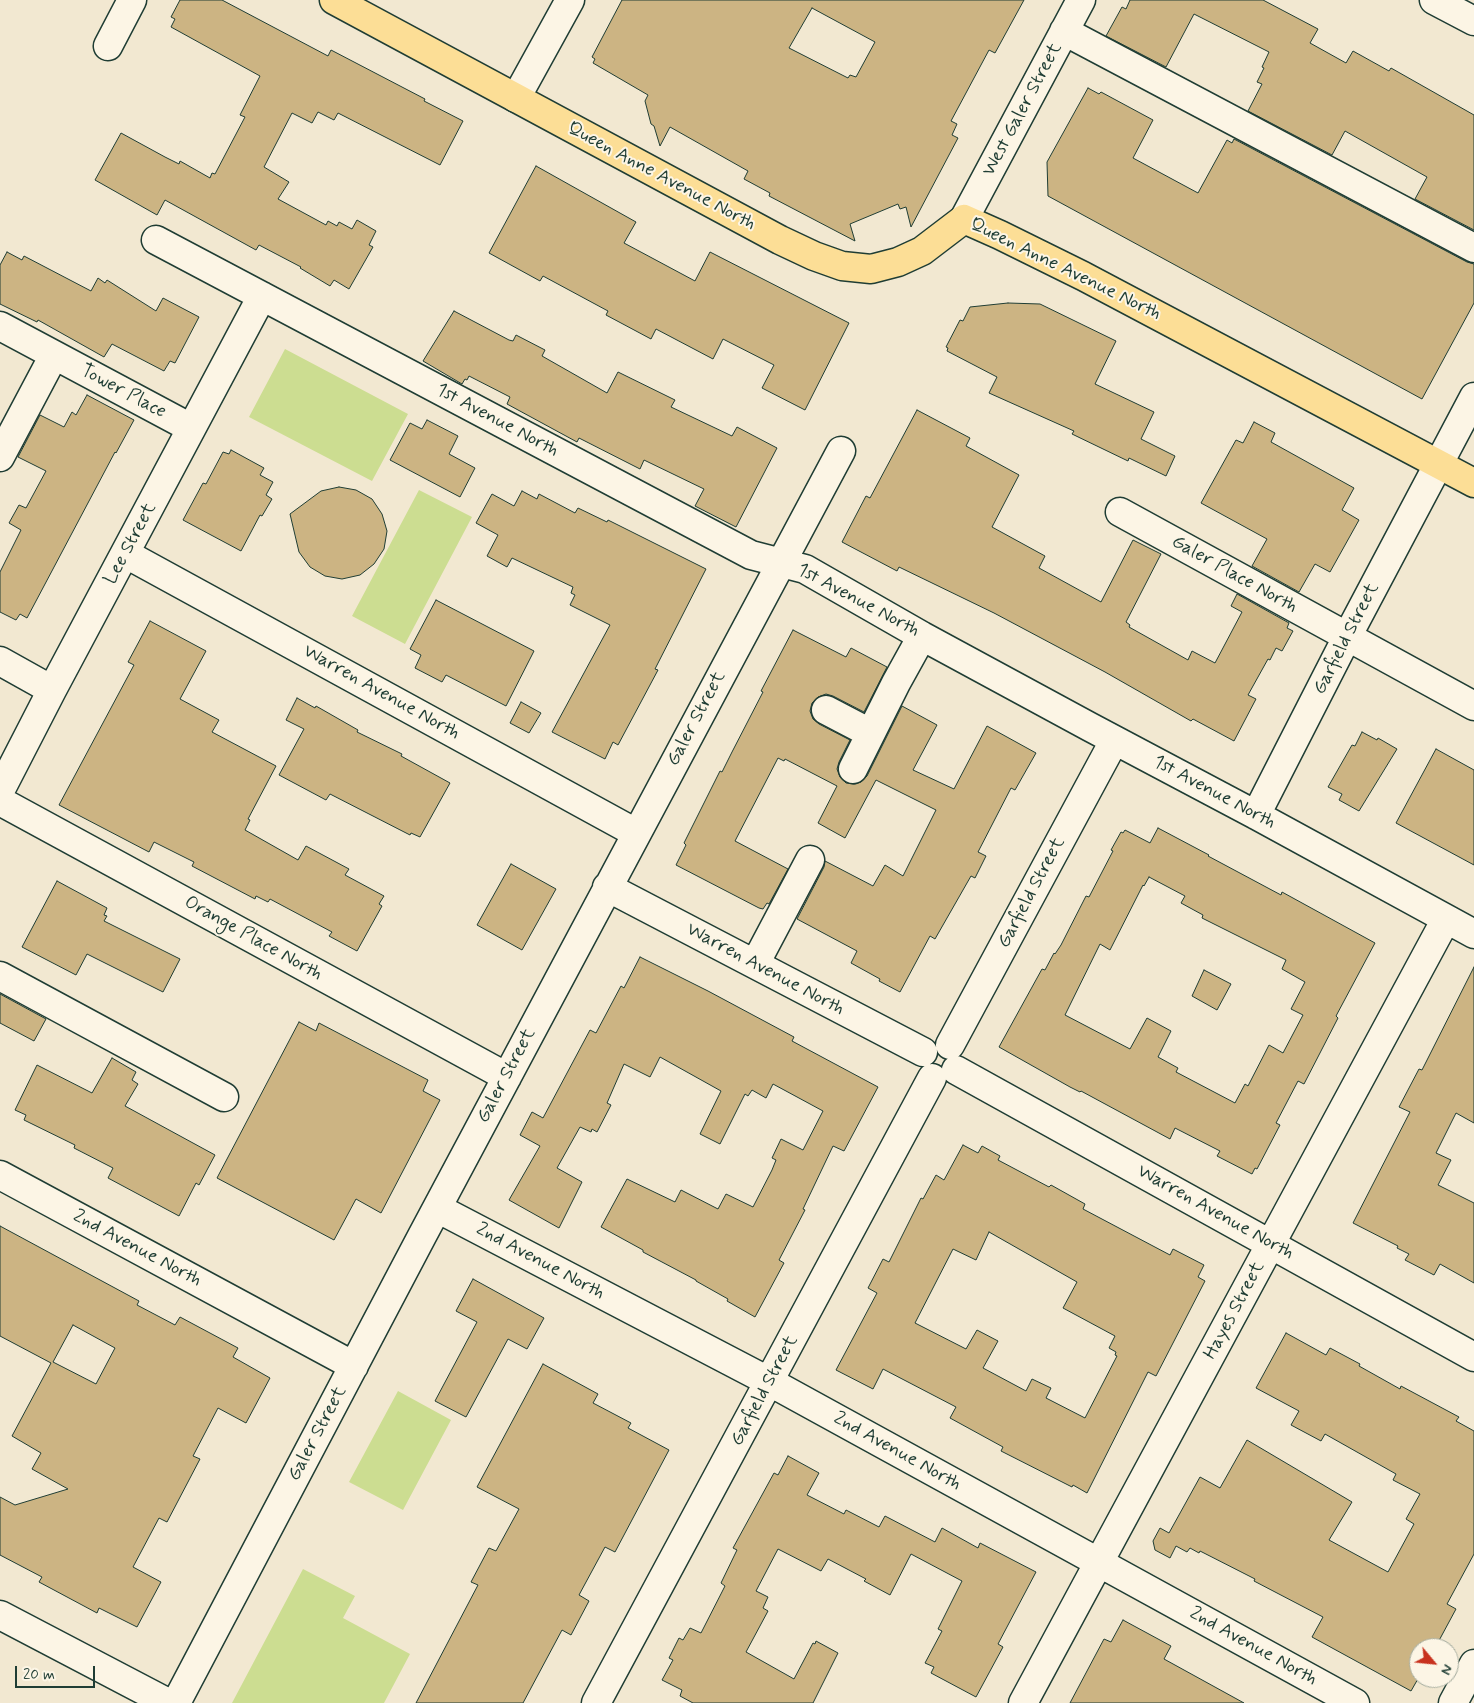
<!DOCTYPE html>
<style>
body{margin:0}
#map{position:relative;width:1474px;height:1703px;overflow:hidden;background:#f2e8d1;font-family:Mynerve,sans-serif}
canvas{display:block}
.north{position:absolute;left:1409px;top:1638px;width:50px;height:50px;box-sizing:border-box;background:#fcf5e5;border:1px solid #a4ab9e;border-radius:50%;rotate:118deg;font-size:14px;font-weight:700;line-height:20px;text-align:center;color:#1f3d34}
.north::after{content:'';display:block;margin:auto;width:18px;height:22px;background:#c8321e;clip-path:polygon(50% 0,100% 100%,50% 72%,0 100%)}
.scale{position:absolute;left:15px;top:1666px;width:80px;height:22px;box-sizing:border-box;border:2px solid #1f3d34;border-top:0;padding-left:6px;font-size:15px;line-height:18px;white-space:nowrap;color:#1f3d34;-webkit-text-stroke:4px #fcf5e5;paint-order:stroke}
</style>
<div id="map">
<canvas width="1474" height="1703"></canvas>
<div class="north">N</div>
<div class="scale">20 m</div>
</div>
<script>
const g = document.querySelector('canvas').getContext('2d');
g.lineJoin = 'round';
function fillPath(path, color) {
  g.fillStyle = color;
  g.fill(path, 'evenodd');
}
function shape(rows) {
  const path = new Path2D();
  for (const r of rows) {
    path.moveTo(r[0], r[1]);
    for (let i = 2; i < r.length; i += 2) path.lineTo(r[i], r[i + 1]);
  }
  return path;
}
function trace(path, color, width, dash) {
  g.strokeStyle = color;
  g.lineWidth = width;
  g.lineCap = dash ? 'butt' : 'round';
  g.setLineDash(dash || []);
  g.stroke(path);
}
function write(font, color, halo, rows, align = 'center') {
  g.font = font + ' Mynerve,sans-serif';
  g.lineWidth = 4;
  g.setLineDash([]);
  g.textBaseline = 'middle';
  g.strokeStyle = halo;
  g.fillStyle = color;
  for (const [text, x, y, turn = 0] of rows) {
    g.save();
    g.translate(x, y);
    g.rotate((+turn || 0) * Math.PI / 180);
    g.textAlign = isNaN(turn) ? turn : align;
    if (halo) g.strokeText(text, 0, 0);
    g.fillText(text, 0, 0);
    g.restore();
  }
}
const green = shape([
 [285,349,408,414,372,481,249,417],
 [419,490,472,517,405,644,352,616],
 [398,1391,451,1420,403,1510,349,1482],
 [303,1569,355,1596,343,1618,410,1654,384,1703,232,1703]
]);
const building = shape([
 [180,0,222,0,328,56,331,50,425,99,424,101,463,121,440,165,338,113,334,120,318,112,312,123,292,113,264,167,289,182,278,199,326,225,328,221,337,226,339,222,352,229,357,220,376,231,369,245,373,247,349,289,334,280,330,286,300,268,301,267,259,245,256,250,165,200,157,215,95,180,121,133,165,157,179,164,180,161,210,178,212,173,215,174,245,117,240,115,260,76,171,27,175,19,171,17,180,0],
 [622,0,1024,0,995,53,989,50,951,121,957,124,952,135,958,138,911,227,906,207,900,209,898,204,850,224,855,241,769,196,770,193,744,179,748,171,670,127,660,146,654,126,651,124,645,101,648,95,593,63,595,59,592,57,622,0],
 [812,8,875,42,856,77,850,75,848,78,789,48,812,8],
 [1130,0,1263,0,1318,29,1310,43,1346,63,1353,51,1389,71,1391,68,1474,115,1474,230,1415,199,1427,177,1345,131,1332,155,1248,111,1262,84,1257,82,1264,68,1262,67,1269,52,1194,14,1166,67,1106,36,1122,7,1126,9,1130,0],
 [1088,88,1099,94,1101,92,1153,120,1133,158,1198,193,1227,140,1232,143,1234,139,1467,262,1474,264,1474,303,1422,399,1048,196,1047,162,1088,88],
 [536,166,636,222,624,243,695,281,710,252,849,323,805,410,762,388,774,365,723,339,713,359,656,329,651,339,606,315,608,311,543,276,540,281,489,253,536,166],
 [7,252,22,260,24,256,91,291,98,278,105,283,107,280,156,311,163,298,199,317,175,363,170,361,164,371,112,344,104,357,38,320,37,322,0,304,0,265,7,252],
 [1008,303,1040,304,1116,341,1095,384,1154,412,1141,439,1175,456,1166,476,1129,458,1128,461,1072,434,1074,431,989,393,997,377,947,351,948,348,946,347,960,320,963,321,970,307,1008,303],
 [454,311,509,340,513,341,516,335,545,350,542,356,607,393,618,372,675,400,671,407,732,436,737,427,777,448,736,527,695,506,704,489,644,460,640,469,579,438,577,442,507,404,510,397,469,376,467,380,465,379,462,384,423,361,454,311],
 [87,395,134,420,116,453,115,452,27,618,20,614,16,620,0,612,0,572,21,530,9,523,19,505,26,508,46,471,18,457,40,415,64,427,72,412,76,415,87,395],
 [917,410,970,438,966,446,1019,475,992,527,1045,556,1039,568,1101,602,1133,540,1161,554,1126,622,1130,625,1129,627,1188,660,1192,651,1215,663,1242,612,1231,606,1237,594,1289,623,1287,628,1293,631,1282,651,1276,648,1270,660,1268,659,1248,695,1256,699,1234,741,1193,719,1191,721,1105,672,994,613,899,567,897,571,842,542,866,496,870,498,917,410],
 [427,420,458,436,449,454,475,468,460,497,390,460,410,423,422,429,427,420],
 [1254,422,1275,433,1271,442,1354,488,1342,510,1359,520,1330,572,1315,564,1299,592,1252,566,1267,539,1201,503,1236,440,1243,443,1254,422],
 [231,450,264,468,260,475,273,482,266,495,272,499,262,516,260,515,241,551,183,520,203,483,206,484,223,452,229,454,231,450],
 [339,487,356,490,372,499,382,514,387,531,384,549,374,564,360,575,342,579,325,576,310,567,299,552,290,514,321,491,339,487],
 [522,491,537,499,539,494,575,513,578,508,607,522,608,520,706,569,655,669,658,670,618,745,613,742,605,759,552,732,610,625,570,605,575,595,571,593,573,587,512,558,507,567,487,556,498,535,476,523,492,494,514,506,522,491],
 [436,600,534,651,506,706,446,675,442,682,415,668,421,655,410,649,436,600],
 [150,621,206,651,180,699,219,720,212,732,276,766,248,819,250,820,245,830,298,860,306,846,349,869,345,875,384,896,379,904,382,906,357,951,329,936,332,932,270,899,268,902,256,896,255,899,192,866,194,862,154,842,149,852,59,805,134,665,128,662,150,621],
 [793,630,846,657,851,648,887,667,864,712,833,696,826,694,818,697,812,703,810,711,813,719,819,724,850,740,839,762,837,769,840,777,846,783,854,784,861,782,867,776,902,706,937,725,913,770,954,789,987,726,1036,753,1015,790,1011,788,978,852,986,856,975,878,971,876,935,939,930,936,900,992,879,981,880,979,851,963,857,951,797,919,824,867,825,861,873,886,885,865,903,876,936,810,876,780,845,838,818,823,837,786,785,759,784,761,778,758,735,841,788,869,769,904,767,903,763,909,759,908,676,865,686,845,684,843,720,771,722,772,732,752,763,692,761,691,793,630],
 [297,698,315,708,316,706,358,730,357,732,402,754,401,756,450,783,420,837,411,833,410,835,330,794,326,800,279,775,304,729,286,720,297,698],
 [521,702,541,713,529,733,510,723,521,702],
 [1362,732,1377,740,1378,738,1397,749,1359,811,1339,800,1342,794,1328,787,1352,745,1355,746,1362,732],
 [1436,749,1474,770,1474,865,1396,823,1436,749],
 [1158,828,1209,855,1208,856,1281,895,1282,892,1375,943,1336,1016,1338,1018,1304,1084,1298,1081,1276,1123,1280,1125,1257,1169,1255,1168,1252,1174,1217,1156,1220,1151,1175,1128,1170,1139,1081,1091,1080,1092,1070,1087,999,1047,1042,969,1045,970,1054,953,1055,954,1061,945,1086,896,1089,897,1113,851,1111,850,1121,832,1123,833,1125,830,1150,843,1158,828],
 [1149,877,1185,896,1181,903,1203,915,1202,918,1286,960,1282,969,1305,982,1291,1009,1303,1015,1283,1053,1269,1045,1248,1086,1245,1084,1235,1103,1176,1072,1178,1068,1158,1057,1171,1031,1147,1018,1130,1049,1065,1015,1100,944,1110,950,1143,885,1144,886,1149,877],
 [511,864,556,889,522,950,477,925,511,864],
 [57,881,107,908,104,915,107,916,104,921,180,959,163,992,87,954,76,975,22,947,57,881],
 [640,957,708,991,794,1037,792,1041,878,1087,844,1151,833,1146,803,1209,805,1210,779,1260,784,1263,755,1317,727,1301,728,1299,696,1281,696,1280,643,1252,643,1250,601,1227,627,1179,675,1202,681,1190,718,1209,726,1194,753,1207,772,1170,776,1160,772,1158,781,1139,803,1150,823,1111,773,1084,766,1098,752,1090,748,1096,745,1094,720,1144,700,1134,721,1091,660,1057,650,1077,624,1064,607,1103,611,1105,597,1132,592,1129,591,1132,580,1127,557,1168,582,1182,559,1228,509,1200,540,1146,520,1135,532,1112,543,1118,590,1030,596,1033,621,986,624,988,640,957],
 [1474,967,1474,1123,1456,1113,1436,1153,1451,1160,1438,1185,1474,1203,1474,1283,1440,1264,1434,1275,1405,1260,1409,1254,1397,1248,1398,1246,1353,1223,1410,1112,1399,1107,1419,1069,1422,1070,1474,967],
 [1204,970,1231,984,1217,1010,1192,996,1204,970],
 [0,994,46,1019,34,1041,0,1023,0,994],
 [299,1022,316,1031,319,1023,428,1080,423,1091,440,1100,381,1213,356,1199,334,1240,217,1178,299,1022],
 [112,1058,136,1072,132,1080,138,1084,125,1106,215,1155,199,1185,196,1183,179,1216,108,1178,113,1168,74,1148,75,1145,24,1120,26,1115,15,1110,37,1065,92,1093,112,1058],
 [963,1145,978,1153,982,1146,1000,1156,998,1160,1049,1187,1051,1185,1085,1204,1083,1209,1170,1255,1173,1249,1204,1265,1198,1277,1205,1281,1156,1376,1148,1372,1087,1493,1073,1485,1072,1487,1001,1451,1003,1447,950,1418,956,1407,883,1369,873,1389,836,1370,877,1293,868,1288,883,1259,889,1262,921,1198,923,1199,936,1175,944,1180,963,1145],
 [989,1232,1077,1282,1063,1308,1115,1336,1109,1348,1116,1352,1115,1355,1117,1356,1085,1418,1046,1398,1051,1388,1032,1379,1026,1391,983,1368,998,1341,977,1330,966,1349,915,1323,953,1249,976,1260,989,1232],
 [0,1226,139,1301,137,1305,175,1325,180,1317,238,1348,233,1357,270,1378,246,1423,218,1408,193,1456,200,1459,167,1522,159,1518,133,1567,161,1582,137,1627,99,1608,97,1613,39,1582,42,1577,0,1555,0,1497,15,1505,68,1489,32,1469,41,1453,12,1436,51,1363,0,1336,0,1226],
 [73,1325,115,1348,96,1384,53,1362,73,1325],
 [473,1279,544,1318,527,1349,508,1339,466,1417,435,1401,477,1322,456,1311,473,1279],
 [1286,1333,1326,1355,1330,1348,1360,1364,1359,1366,1400,1389,1401,1386,1459,1417,1456,1421,1474,1431,1474,1554,1447,1604,1456,1609,1435,1648,1419,1648,1419,1677,1411,1691,1312,1637,1323,1617,1254,1581,1255,1579,1200,1551,1199,1553,1190,1548,1187,1552,1176,1546,1170,1558,1155,1550,1153,1541,1160,1528,1169,1533,1200,1477,1220,1488,1247,1440,1352,1502,1329,1540,1388,1572,1414,1524,1406,1519,1420,1494,1393,1480,1396,1474,1325,1434,1321,1441,1291,1425,1299,1411,1256,1388,1286,1333],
 [543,1364,598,1394,593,1403,631,1423,628,1428,669,1450,615,1552,605,1547,579,1595,589,1601,571,1635,562,1630,523,1703,416,1703,478,1585,471,1582,489,1548,496,1551,519,1509,477,1487,543,1364],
 [788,1456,819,1473,807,1495,844,1514,846,1510,879,1527,885,1516,935,1542,942,1528,978,1548,980,1543,1036,1572,998,1644,1003,1647,976,1697,931,1673,934,1667,925,1663,942,1631,938,1629,962,1581,911,1554,890,1595,864,1581,866,1579,828,1559,821,1571,778,1549,756,1591,768,1597,763,1608,768,1611,746,1652,794,1679,813,1643,815,1644,816,1641,838,1653,813,1703,693,1703,680,1696,682,1690,662,1680,673,1660,669,1658,679,1638,683,1640,690,1628,701,1633,725,1586,721,1583,737,1550,733,1548,774,1473,778,1475,788,1456],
 [1123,1620,1171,1646,1164,1659,1244,1703,1070,1703,1104,1639,1111,1642,1123,1620]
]);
const minor = shape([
 [1434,0,1474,21],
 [1064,31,1474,248],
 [108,46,132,0],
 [516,98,570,0],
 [964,219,1081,0],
 [156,240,751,555,805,569,922,636,1090,727,1256,815,1474,934],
 [0,326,191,428],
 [0,457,54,355],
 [1120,512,1474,706],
 [126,554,636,833],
 [0,661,52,690],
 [826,710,870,733],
 [853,769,896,683,922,636],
 [0,791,52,690,262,296],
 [0,801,507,1077],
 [1256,815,1347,637,1474,397],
 [607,887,923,1052],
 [755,964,810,860],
 [0,976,224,1097],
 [950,1045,1114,741],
 [956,1070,1474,1357],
 [0,1175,354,1366],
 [437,1208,770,1382,1355,1703],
 [0,1615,168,1703],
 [176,1703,422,1236,841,451],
 [596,1703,932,1078],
 [1023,1703,1446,919],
 [1453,1703,1474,1664]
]);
const major = shape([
 [334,0,780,240,814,256,842,266,871,269,898,262,922,251,964,219,1000,235,1083,276,1474,483]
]);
const streetNames = [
 ["West Galer Street",1023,110,-62],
 ["Queen Anne Avenue North",661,177,28],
 ["Queen Anne Avenue North",1065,270,26],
 ["Tower Place",123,392,28],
 ["1st Avenue North",497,421,28],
 ["Lee Street",131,544,-62],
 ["Galer Place North",1234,575,29],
 ["1st Avenue North",858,601,28],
 ["Garfield Street",1347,639,-63],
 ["Warren Avenue North",381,693,29],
 ["Galer Street",697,719,-62],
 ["1st Avenue North",1214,793,28],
 ["Garfield Street",1032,893,-62],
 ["Orange Place North",253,939,29],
 ["Warren Avenue North",765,970,28],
 ["Galer Street",507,1076,-62],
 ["Warren Avenue North",1215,1213,29],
 ["2nd Avenue North",137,1249,28],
 ["2nd Avenue North",540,1262,28],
 ["Hayes Street",1235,1311,-62],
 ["Garfield Street",765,1391,-62],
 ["Galer Street",318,1434,-62],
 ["2nd Avenue North",897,1452,29],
 ["2nd Avenue North",1253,1647,29]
];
fillPath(green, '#ccdd91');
fillPath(building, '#ccb483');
trace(building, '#1f3d34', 1);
trace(minor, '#1f3d34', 31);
trace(major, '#1f3d34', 31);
trace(minor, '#fcf5e5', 28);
trace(major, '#fcde96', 28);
write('19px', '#1f3d34', '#fcf5e5', streetNames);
</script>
